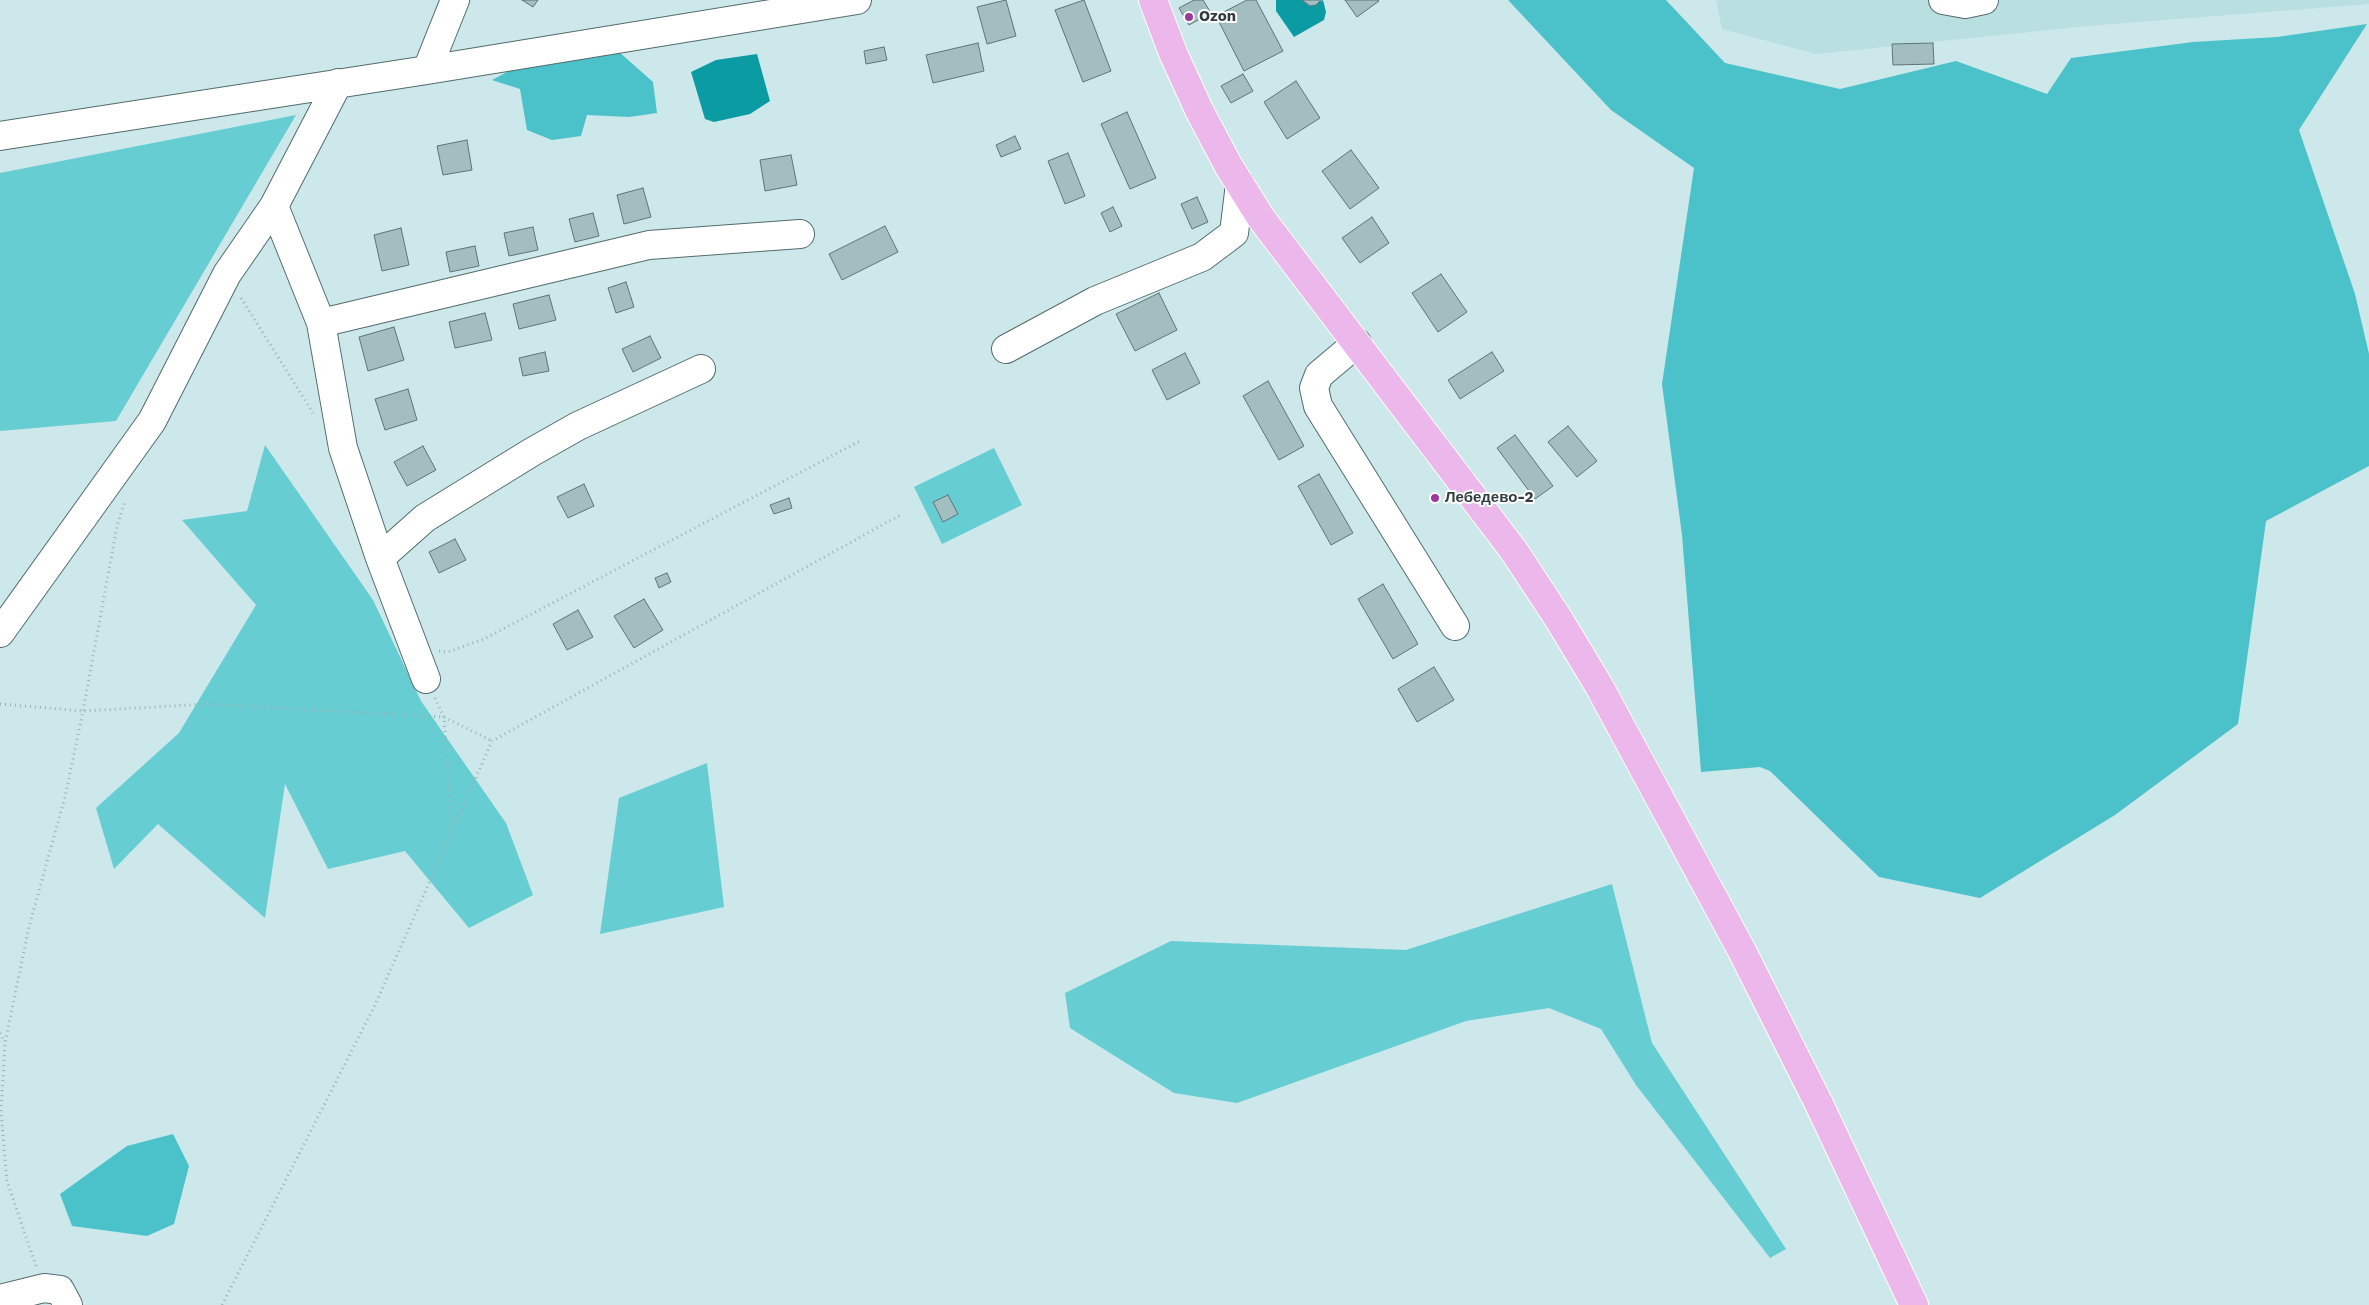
<!DOCTYPE html>
<meta charset="utf-8">
<style>
body{margin:0}
canvas{display:block;background:#cce8ea}
</style>
<canvas width="2369" height="1305"></canvas>
<script>
const g = document.querySelector('canvas').getContext('2d');
g.lineJoin = 'round';
function fillPath(path, color) {
  g.fillStyle = color;
  g.fill(path, 'evenodd');
}
function shape(rows) {
  const path = new Path2D();
  for (const r of rows) {
    path.moveTo(r[0], r[1]);
    for (let i = 2; i < r.length; i += 2) path.lineTo(r[i], r[i + 1]);
  }
  return path;
}
function trace(path, color, width, dash) {
  g.strokeStyle = color;
  g.lineWidth = width;
  g.lineCap = dash ? 'butt' : 'round';
  g.setLineDash(dash || []);
  g.stroke(path);
}
function write(font, color, halo, rows, align = 'center') {
  g.font = font + ' "Work Sans",sans-serif';
  g.lineWidth = 4;
  g.setLineDash([]);
  g.textBaseline = 'middle';
  g.strokeStyle = halo;
  g.fillStyle = color;
  for (const [text, x, y, turn = 0] of rows) {
    g.save();
    g.translate(x, y);
    g.rotate((+turn || 0) * Math.PI / 180);
    g.textAlign = isNaN(turn) ? turn : align;
    if (halo) g.strokeText(text, 0, 0);
    g.fillText(text, 0, 0);
    g.restore();
  }
}
const built = shape([
 [1716,0,2369,0,2369,4,2087,26,1816,54,1722,29]
]);
const green = shape([
 [296,115,116,421,0,431,0,173],
 [265,445,373,600,421,701,506,823,533,895,469,928,405,851,328,869,285,784,265,918,158,824,114,869,96,808,179,733,256,605,182,520,247,511],
 [994,448,1022,505,942,544,914,487],
 [707,763,724,907,600,934,619,798],
 [1612,884,1652,1043,1786,1249,1770,1258,1636,1085,1601,1029,1549,1008,1466,1021,1237,1103,1174,1093,1070,1028,1065,993,1171,941,1406,950]
]);
const forest = shape([
 [1508,0,1666,0,1725,63,1840,89,1956,61,2047,94,2071,58,2193,42,2277,37,2367,24,2299,130,2355,294,2369,354,2369,466,2266,521,2238,724,2115,815,1980,898,1879,877,1770,771,1760,767,1701,772,1682,535,1662,384,1694,168,1611,110],
 [618,51,653,82,657,113,629,117,587,115,581,136,552,140,527,130,520,89,492,80,520,65],
 [173,1134,189,1166,174,1224,147,1236,72,1226,60,1194,127,1146]
]);
const water = shape([
 [1276,0,1302,0,1310,6,1323,0,1326,12,1324,20,1294,37,1276,11],
 [757,54,770,101,750,114,714,122,705,119,691,72,716,60]
]);
const building = shape([
 [522,0,538,0,533,7,522,0],
 [1006,0,1016,36,987,44,977,7,1006,0],
 [1084,0,1111,71,1083,82,1055,10,1084,0],
 [1194,0,1203,0,1211,13,1189,25,1179,8,1194,0],
 [1247,0,1256,0,1283,51,1244,71,1216,16,1247,0],
 [1302,0,1321,0,1316,5,1310,6,1302,0],
 [1345,0,1378,0,1379,1,1357,17,1345,0],
 [978,43,984,71,933,83,926,55,978,43],
 [1933,43,1934,64,1893,65,1892,44,1933,43],
 [884,47,887,60,866,64,864,51,884,47],
 [1243,74,1253,91,1231,103,1221,86,1243,74],
 [1296,81,1320,118,1287,139,1264,102,1296,81],
 [1127,112,1156,178,1130,189,1101,124,1127,112],
 [1015,136,1021,149,1001,157,996,145,1015,136],
 [467,140,472,170,443,175,437,146,467,140],
 [1351,150,1379,188,1350,209,1322,171,1351,150],
 [1068,153,1085,196,1065,204,1048,161,1068,153],
 [791,155,797,185,765,191,760,160,791,155],
 [643,188,651,217,624,224,617,195,643,188],
 [1197,197,1208,222,1192,229,1181,204,1197,197],
 [1113,207,1122,226,1110,232,1101,213,1113,207],
 [593,213,599,236,575,242,569,219,593,213],
 [1372,217,1389,243,1360,263,1342,238,1372,217],
 [885,226,898,252,842,280,829,254,885,226],
 [533,227,538,250,509,256,504,233,533,227],
 [401,228,409,265,382,271,374,235,401,228],
 [475,246,479,266,450,272,446,252,475,246],
 [1441,274,1467,312,1438,332,1412,293,1441,274],
 [626,282,634,307,616,313,608,288,626,282],
 [1159,293,1177,330,1135,351,1116,314,1159,293],
 [549,295,556,320,519,329,513,304,549,295],
 [485,313,492,340,455,348,449,322,485,313],
 [394,327,404,360,368,371,359,337,394,327],
 [650,336,661,358,633,372,622,349,650,336],
 [545,352,549,371,523,376,519,358,545,352],
 [1492,352,1504,371,1460,399,1448,380,1492,352],
 [1185,353,1200,383,1167,400,1152,370,1185,353],
 [1268,381,1304,446,1279,460,1243,396,1268,381],
 [408,389,417,420,385,430,375,399,408,389],
 [1568,426,1597,461,1577,477,1548,442,1568,426],
 [1515,435,1553,486,1535,499,1497,448,1515,435],
 [423,446,436,470,407,486,394,462,423,446],
 [1319,474,1353,533,1331,545,1298,486,1319,474],
 [584,484,594,506,568,518,557,497,584,484],
 [948,495,958,514,943,522,933,502,948,495],
 [789,498,792,508,774,514,770,505,789,498],
 [455,539,466,560,439,573,429,552,455,539],
 [667,573,671,582,659,588,655,578,667,573],
 [1383,584,1418,644,1393,659,1358,599,1383,584],
 [644,599,663,630,634,648,614,616,644,599],
 [578,610,593,637,567,650,553,624,578,610],
 [1434,667,1454,700,1417,722,1398,689,1434,667]
]);
const path = shape([
 [241,298,313,413],
 [439,651,448,652,484,639,860,441],
 [435,698,444,717,452,827],
 [0,704,83,711,206,704,444,717,492,741],
 [0,1033,5,1042],
 [36,1266,7,1181,1,1112,5,1043,29,927,65,797,83,711,117,526,125,501],
 [222,1305,374,1007,492,741,902,514]
]);
const minor = shape([
 [1943,0,1965,4,1984,0],
 [427,70,455,0],
 [0,136,427,70,857,0],
 [274,206,321,323,343,448,380,558,426,679],
 [321,323,649,245,800,234],
 [1357,343,1319,375,1314,388,1318,406,1455,626],
 [1006,349,1095,301,1202,257,1234,233,1240,184],
 [380,558,425,518,532,452,578,426,701,369],
 [0,633,152,421,227,274,274,206,338,83],
 [0,1299,44,1288,60,1290,68,1305]
]);
const major = shape([
 [1153,0,1173,53,1199,110,1228,165,1261,218,1514,551,1558,618,1599,686,1742,951,1818,1102,1914,1305]
]);
const markers = [
 [1189,17,5,"#9d389c"],
 [1435,498,5,"#9d389c"]
];
const poiNames = [
 ["Ozon",1199,17],
 ["Лебедево-2",1445,498]
];
fillPath(built, '#b9dfe1');
fillPath(green, '#66cdd3');
fillPath(forest, '#4bc2c9');
fillPath(water, '#0b9ca3');
fillPath(building, '#a3bec0');
trace(building, '#5c7576', 1);
trace(minor, '#536c6d', 30);
trace(major, '#fff', 30);
trace(path, '#9bb1b3', 3, [1, 4]);
trace(minor, '#fff', 28);
trace(major, '#ecb8eb', 28);
for (const [x, y, r, color] of markers) {
  const dot = new Path2D();
  dot.arc(x, y, r, 0, 2 * Math.PI);
  g.fillStyle = color;
  g.fill(dot);
  trace(dot, '#fff', 2);
}
write('bold 15px', '#323d3d', '#fff', poiNames, 'left');
</script>
